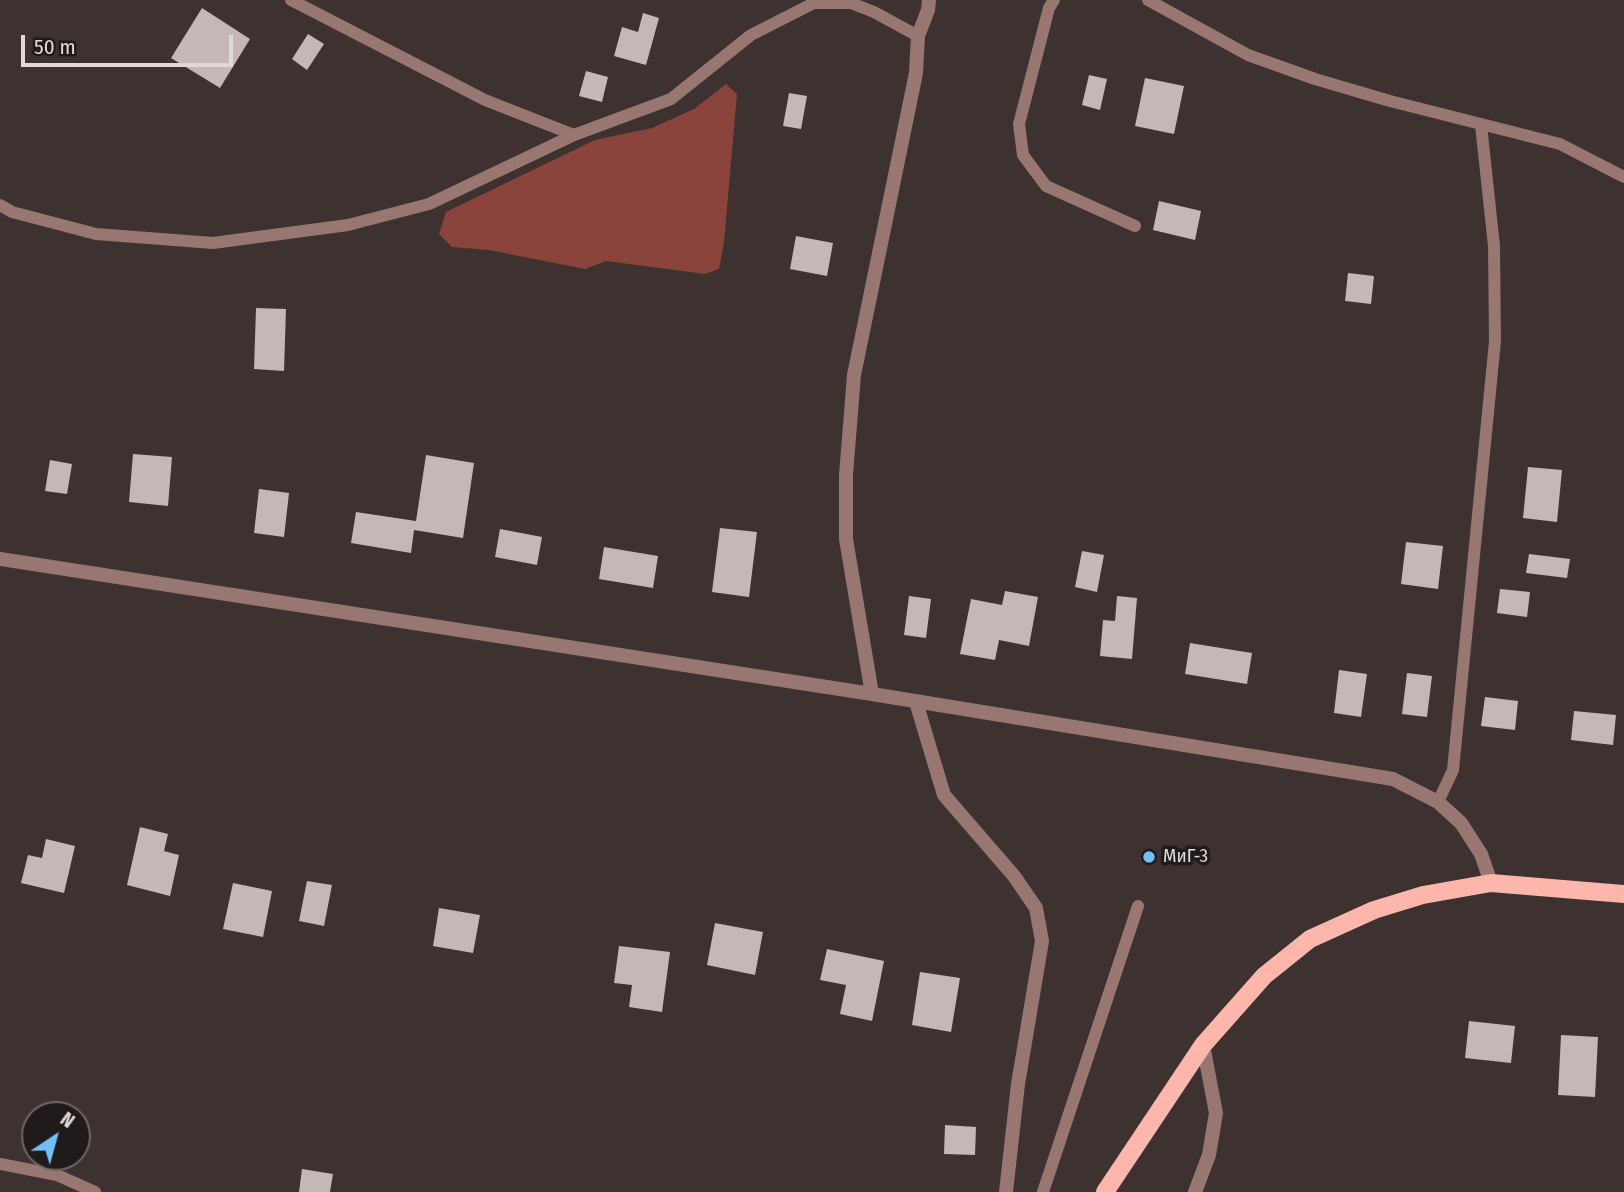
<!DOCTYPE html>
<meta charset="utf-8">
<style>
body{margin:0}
#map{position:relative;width:1624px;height:1192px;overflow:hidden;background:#3d3230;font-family:"Fira Sans Condensed",sans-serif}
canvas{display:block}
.north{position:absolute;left:21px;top:1101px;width:70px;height:70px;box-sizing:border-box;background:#201b1a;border:2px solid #6d6766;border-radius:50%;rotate:36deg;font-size:19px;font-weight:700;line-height:28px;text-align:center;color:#e1d9d8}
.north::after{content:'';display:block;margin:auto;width:24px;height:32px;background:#72c1f5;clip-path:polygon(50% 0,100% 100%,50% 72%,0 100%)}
.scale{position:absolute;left:21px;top:35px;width:212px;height:32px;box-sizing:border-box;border:4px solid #e1d9d8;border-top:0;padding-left:9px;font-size:21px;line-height:24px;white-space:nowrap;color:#e1d9d8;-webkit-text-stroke:5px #201b1a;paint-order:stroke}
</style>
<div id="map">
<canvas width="1624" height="1192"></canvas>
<div class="north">N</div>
<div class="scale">50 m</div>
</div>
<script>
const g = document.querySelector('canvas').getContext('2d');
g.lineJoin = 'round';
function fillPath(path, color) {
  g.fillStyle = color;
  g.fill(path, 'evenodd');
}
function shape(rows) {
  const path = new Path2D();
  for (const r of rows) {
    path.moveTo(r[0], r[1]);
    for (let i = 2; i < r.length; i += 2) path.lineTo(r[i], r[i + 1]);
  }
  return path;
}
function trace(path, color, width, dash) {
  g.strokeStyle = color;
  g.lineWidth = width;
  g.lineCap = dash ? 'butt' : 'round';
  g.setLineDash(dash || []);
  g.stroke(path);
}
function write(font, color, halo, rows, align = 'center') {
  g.font = font + ' "Fira Sans Condensed",sans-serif';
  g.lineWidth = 7;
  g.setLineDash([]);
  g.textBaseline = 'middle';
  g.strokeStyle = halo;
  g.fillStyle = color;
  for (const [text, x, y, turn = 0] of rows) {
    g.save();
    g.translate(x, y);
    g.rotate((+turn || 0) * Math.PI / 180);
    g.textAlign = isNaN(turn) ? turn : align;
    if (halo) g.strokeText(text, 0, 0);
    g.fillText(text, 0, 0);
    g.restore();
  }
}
const forest = shape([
 [726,84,737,94,724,242,719,269,705,274,606,261,585,269,489,250,452,247,439,234,446,212,595,140,652,128,694,109]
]);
const building = shape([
 [202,8,250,39,220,88,171,58],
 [643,13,659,18,646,65,614,56,622,27,638,32],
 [308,34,324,44,307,70,292,59],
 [586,71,608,77,602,102,579,96],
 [1089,75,1107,79,1100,110,1082,105],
 [1145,78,1184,86,1174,134,1135,126],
 [789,93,807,96,801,129,783,126],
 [1159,201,1201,211,1195,240,1153,230],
 [796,236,833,243,827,276,790,269],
 [1348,273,1374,276,1371,304,1345,301],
 [256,308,286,309,284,371,254,369],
 [133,454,172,457,168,506,129,502],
 [426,455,474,463,463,538,414,530,411,553,351,543,356,512,416,521],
 [50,460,72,464,67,494,45,491],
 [1528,467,1562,470,1557,522,1523,518],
 [259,489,289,493,284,537,254,533],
 [720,528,757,532,749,597,712,592],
 [500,529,542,537,537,565,495,557],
 [1406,542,1443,546,1438,589,1401,584],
 [604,547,658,556,653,588,599,579],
 [1082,551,1104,555,1097,592,1075,587],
 [1529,554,1570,559,1567,578,1526,573],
 [1500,589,1530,592,1527,617,1497,613],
 [1005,591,1038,597,1029,646,999,640,995,660,960,654,971,599,1002,605],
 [909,596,931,599,926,638,904,635],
 [1117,596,1137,598,1132,659,1100,656,1103,620,1115,621],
 [1190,643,1252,653,1247,684,1185,674],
 [1339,670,1367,674,1361,717,1334,713],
 [1407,673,1432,676,1427,717,1402,714],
 [1485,697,1518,701,1515,730,1481,726],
 [1574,711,1616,715,1613,745,1571,740],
 [140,827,168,834,164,851,179,855,170,896,127,885],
 [46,839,75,846,64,893,21,883,28,855,42,858],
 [307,881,332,885,324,926,299,921],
 [233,883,272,891,263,937,223,929],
 [439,908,480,915,473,953,433,946],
 [715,923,763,932,755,975,707,965],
 [619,946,670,952,662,1012,629,1007,632,985,614,983],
 [827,949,884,961,872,1021,840,1014,846,985,820,980],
 [920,972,960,978,951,1032,912,1025],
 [1469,1021,1515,1026,1511,1063,1465,1058],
 [1561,1035,1598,1037,1595,1097,1558,1095],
 [945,1125,976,1127,975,1155,944,1154],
 [302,1169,333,1174,330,1192,299,1192]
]);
const service = shape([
 [291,0,485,100,574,135],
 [1054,0,1049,8,1019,124,1023,155,1046,186,1135,226],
 [1148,0,1248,55,1315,79,1390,101,1560,144,1624,177],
 [0,205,12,212,96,234,213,243,348,225,429,204,574,135,671,99,751,35,814,3,851,3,874,12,918,36],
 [1438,802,1453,770,1495,341,1494,246,1481,125],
 [0,1164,57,1175,95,1192],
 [1043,1192,1138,906]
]);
const minor = shape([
 [0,559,872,694,1393,779,1438,802,1461,823,1481,854,1491,883],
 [872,694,846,539,846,475,854,375,916,73,918,36,928,10,929,0],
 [916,702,944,795,1014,876,1036,908,1042,941,1018,1084,1006,1192],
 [1195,1192,1209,1155,1216,1113,1203,1045]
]);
const primary = shape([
 [1105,1192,1203,1045,1264,976,1310,939,1374,910,1423,895,1491,883,1624,894]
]);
const markers = [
 [1149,857,7,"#72c1f5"]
];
const poiNames = [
 ["МиГ-3",1163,857]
];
fillPath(forest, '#8a443b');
fillPath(building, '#c5b7b5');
trace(service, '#987671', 12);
trace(minor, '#987671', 14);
trace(primary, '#fcb6ab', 18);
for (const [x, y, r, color] of markers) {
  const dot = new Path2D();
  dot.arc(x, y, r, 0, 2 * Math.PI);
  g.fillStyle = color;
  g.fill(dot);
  trace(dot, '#201b1a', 2.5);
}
write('19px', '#e1d9d8', '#201b1a', poiNames, 'left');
</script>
